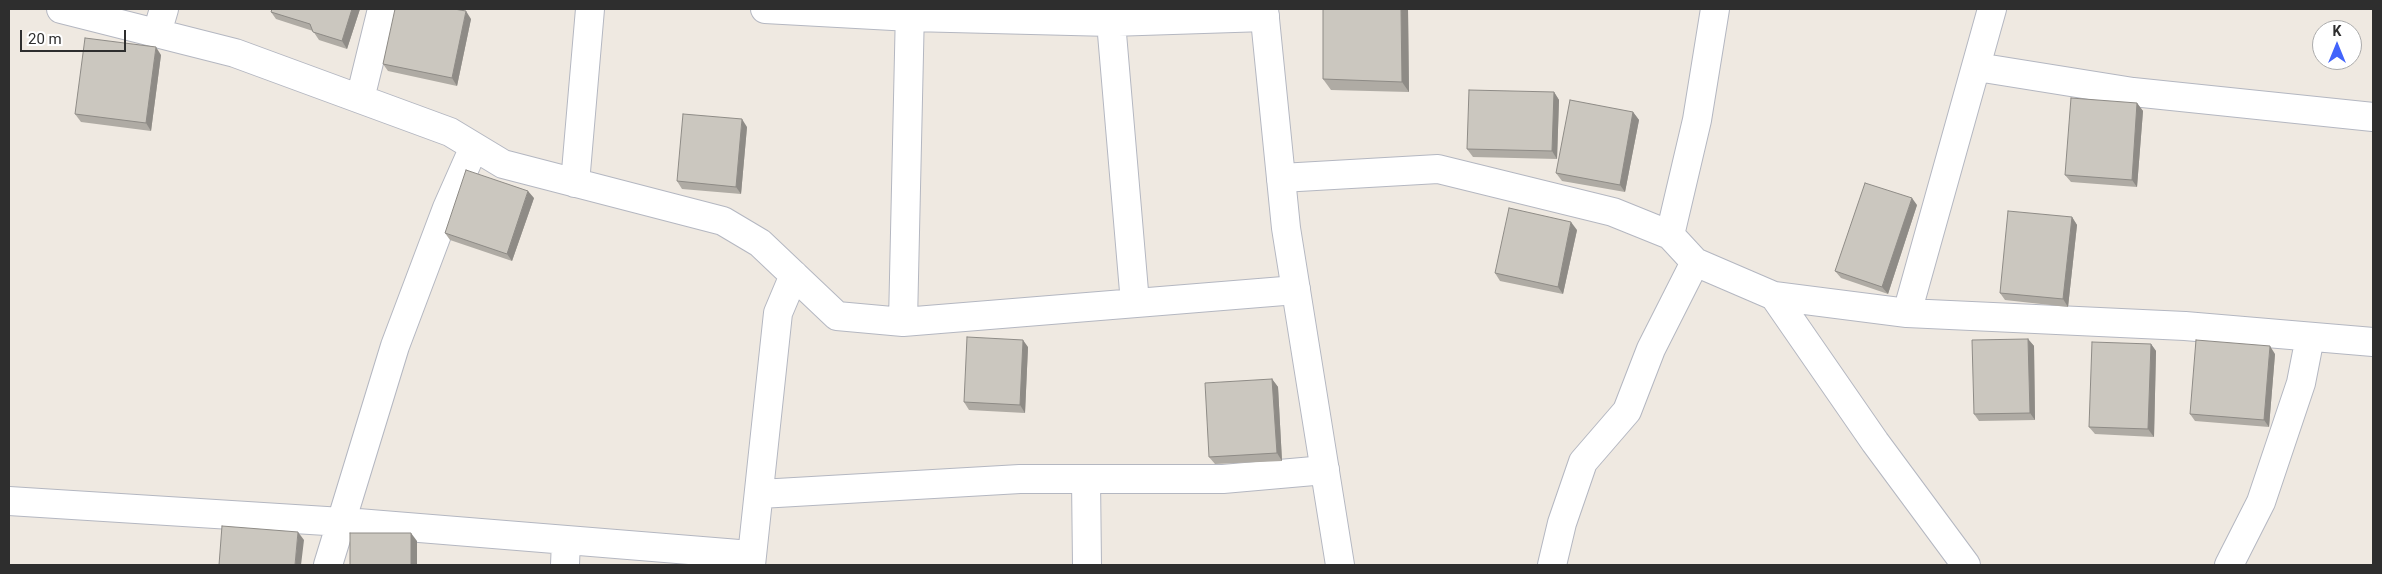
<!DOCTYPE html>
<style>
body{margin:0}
#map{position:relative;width:2382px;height:574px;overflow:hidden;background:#efe9e1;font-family:Roboto,sans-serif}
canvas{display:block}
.frame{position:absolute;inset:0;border:10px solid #2e2e2e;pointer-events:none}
.north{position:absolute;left:2312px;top:20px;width:50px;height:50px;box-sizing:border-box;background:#fff;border:1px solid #ababab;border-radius:50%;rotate:0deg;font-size:14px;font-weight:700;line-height:20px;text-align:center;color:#2e2e2e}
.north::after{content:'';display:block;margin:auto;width:18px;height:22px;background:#4264fb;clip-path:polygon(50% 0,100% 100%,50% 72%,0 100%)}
.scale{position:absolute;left:20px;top:30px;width:106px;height:22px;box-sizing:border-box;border:2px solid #2e2e2e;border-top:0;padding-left:6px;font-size:15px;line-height:18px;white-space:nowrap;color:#2e2e2e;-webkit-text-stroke:4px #fff;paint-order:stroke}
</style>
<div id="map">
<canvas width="2382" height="574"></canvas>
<div class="frame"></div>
<div class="north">K</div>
<div class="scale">20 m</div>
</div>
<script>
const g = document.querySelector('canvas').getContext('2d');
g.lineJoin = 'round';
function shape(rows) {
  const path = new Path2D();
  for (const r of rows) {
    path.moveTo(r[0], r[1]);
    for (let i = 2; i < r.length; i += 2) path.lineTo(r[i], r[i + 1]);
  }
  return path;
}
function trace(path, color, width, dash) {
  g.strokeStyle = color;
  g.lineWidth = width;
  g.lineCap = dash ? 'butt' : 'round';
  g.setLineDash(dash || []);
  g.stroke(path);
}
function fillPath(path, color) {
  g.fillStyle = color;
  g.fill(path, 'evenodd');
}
const street = shape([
 [61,9,235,53,450,132,503,164,723,221,760,243,837,316,903,322,1296,290],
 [765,9,911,17,1111,22,1265,17],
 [1111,22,1135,303],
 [157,33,164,9],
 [1977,67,2133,92,2373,117],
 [360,99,382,9],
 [1281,178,1438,169,1613,212,1670,235,1695,262,1774,296,1907,313,2185,326,2373,342],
 [575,183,590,9],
 [1670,235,1697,120,1715,9],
 [1774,296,1875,442,1966,565],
 [1907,313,1992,9],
 [903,322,910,9],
 [1086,479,1087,565],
 [760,494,1020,479,1223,479,1325,470],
 [9,501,358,523,751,555],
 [328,565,395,346,447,208,474,147],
 [565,565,566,540],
 [751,565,778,313,794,275],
 [1552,565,1562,523,1583,462,1627,411,1651,349,1695,262],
 [2229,565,2261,502,2301,383,2310,337]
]);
const secondary = shape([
 [1264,9,1286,228,1340,565]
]);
const wall = shape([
 [360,9,347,49,319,40,313,31,276,19,271,12],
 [1408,9,1409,92,1331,90,1323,79],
 [471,19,457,86,388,71,383,64],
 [161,55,151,131,81,122,75,114],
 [1554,92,1559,100,1557,159,1473,157,1467,149],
 [2137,103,2143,111,2137,187,2071,182,2065,175],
 [1633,112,1639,120,1625,192,1562,181,1556,173],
 [747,127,741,194,682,189,677,181],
 [534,198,512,261,450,240,445,233],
 [1917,205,1888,294,1841,278,1835,271],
 [2072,217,2077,225,2068,307,2005,300,2000,293],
 [1577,230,1563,294,1500,281,1495,273],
 [2028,339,2034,346,2035,420,1979,421,1974,414],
 [2151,344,2156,351,2154,437,2095,434,2089,427],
 [1028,347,1025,413,969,410,964,402],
 [2275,354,2269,427,2195,421,2190,414],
 [1272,379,1278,387,1282,461,1215,464,1209,457]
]);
const shadedWall = shape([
 [352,9,360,9,347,49,342,41],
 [1401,9,1408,9,1409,92,1402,82],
 [466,11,471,19,457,86,452,78],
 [156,47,161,55,151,131,146,123],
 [1554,92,1559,100,1557,159,1552,151],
 [2137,103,2143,111,2137,187,2132,180],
 [1633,112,1639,120,1625,192,1620,185],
 [742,119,747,127,741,194,736,187],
 [528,191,534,198,512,261,507,254],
 [1912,198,1917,205,1888,294,1882,287],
 [2072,217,2077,225,2068,307,2063,299],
 [1571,222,1577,230,1563,294,1558,287],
 [2028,339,2034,346,2035,420,2030,413],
 [1023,340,1028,347,1025,413,1020,405],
 [2151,344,2156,351,2154,437,2148,429],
 [2270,346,2275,354,2269,427,2264,420],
 [1272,379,1278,387,1282,461,1277,453],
 [298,532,304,540,301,565,295,565],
 [411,533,417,541,417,565,411,565]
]);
const building = shape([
 [272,9,352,9,342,41,313,32,310,24,271,12,272,9],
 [395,9,454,9,466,11,452,78,383,64,395,9],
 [1323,9,1401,9,1402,82,1323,79,1323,9],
 [85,38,156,47,146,123,75,114,85,38],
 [1469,90,1554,92,1552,151,1467,149,1469,90],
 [2071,98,2137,103,2132,180,2065,175,2071,98],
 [1570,100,1633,112,1620,185,1556,173,1570,100],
 [683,114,742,119,736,187,677,181,683,114],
 [466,170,528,191,507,254,445,233,466,170],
 [1865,183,1912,198,1882,287,1835,271,1865,183],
 [1509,208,1571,222,1558,287,1495,273,1509,208],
 [2008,211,2072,217,2063,299,2000,293,2008,211],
 [967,337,1023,340,1020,405,964,402,967,337],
 [2028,339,2030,413,1974,414,1972,340,2028,339],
 [2196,340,2270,346,2264,420,2190,414,2196,340],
 [2092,342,2151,344,2148,429,2089,427,2092,342],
 [1272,379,1277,453,1209,457,1205,383,1272,379],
 [222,526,298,532,295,565,219,565,222,526],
 [350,533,411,533,411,565,350,565,350,533]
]);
trace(street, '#b4b7c1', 30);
trace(secondary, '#b4b7c1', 30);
trace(street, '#fff', 28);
trace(secondary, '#fff', 28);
fillPath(wall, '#afaba4');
fillPath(shadedWall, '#8e8b86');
fillPath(building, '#cbc7bf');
trace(building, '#8e8b86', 1);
</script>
